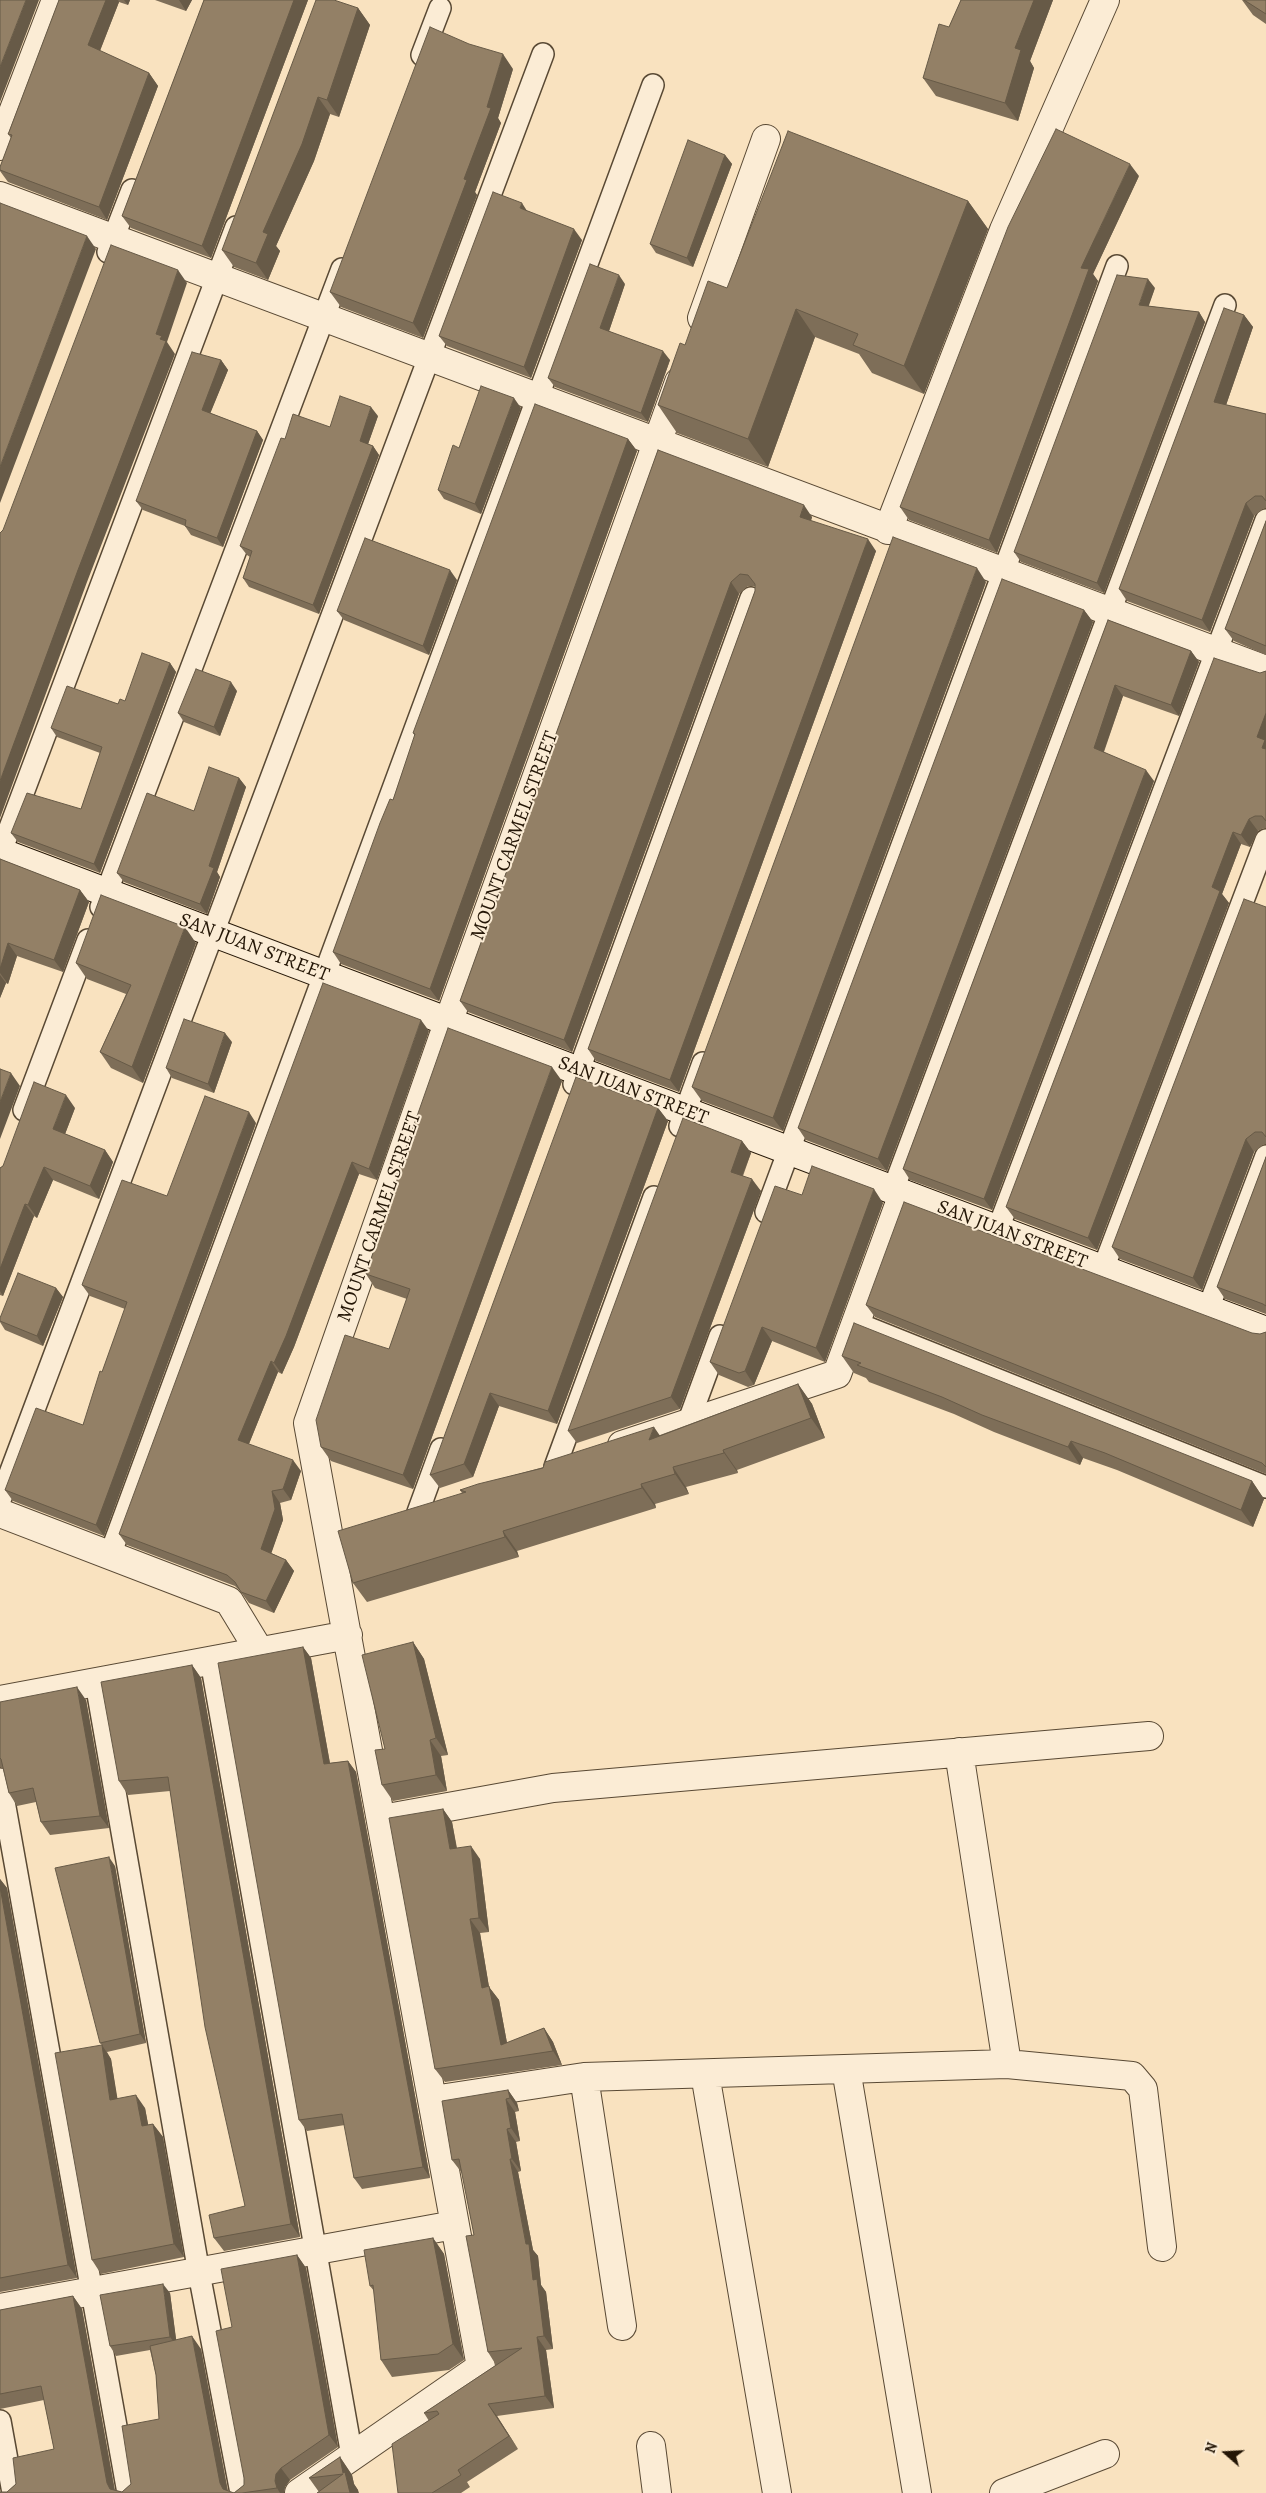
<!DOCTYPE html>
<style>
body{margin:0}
#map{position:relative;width:1266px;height:2493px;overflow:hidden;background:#f9e2bf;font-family:Alegreya,serif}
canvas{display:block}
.north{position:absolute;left:1201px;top:2428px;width:50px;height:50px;-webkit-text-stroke:4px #fbecd5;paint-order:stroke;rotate:289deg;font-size:14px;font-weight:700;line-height:20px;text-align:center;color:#241606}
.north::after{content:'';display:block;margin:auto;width:18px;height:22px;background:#241606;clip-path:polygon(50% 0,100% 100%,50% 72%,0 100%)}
</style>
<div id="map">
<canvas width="1266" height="2493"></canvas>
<div class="north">N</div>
</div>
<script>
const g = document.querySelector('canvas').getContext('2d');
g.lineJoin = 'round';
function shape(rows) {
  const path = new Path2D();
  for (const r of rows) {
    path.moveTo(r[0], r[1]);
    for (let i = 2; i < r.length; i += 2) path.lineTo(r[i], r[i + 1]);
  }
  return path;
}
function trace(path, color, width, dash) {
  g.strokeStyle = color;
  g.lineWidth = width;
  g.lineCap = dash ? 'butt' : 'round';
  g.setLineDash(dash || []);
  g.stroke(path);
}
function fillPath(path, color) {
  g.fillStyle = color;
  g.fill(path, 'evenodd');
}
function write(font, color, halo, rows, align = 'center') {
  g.font = font + ' Alegreya,serif';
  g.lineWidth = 4;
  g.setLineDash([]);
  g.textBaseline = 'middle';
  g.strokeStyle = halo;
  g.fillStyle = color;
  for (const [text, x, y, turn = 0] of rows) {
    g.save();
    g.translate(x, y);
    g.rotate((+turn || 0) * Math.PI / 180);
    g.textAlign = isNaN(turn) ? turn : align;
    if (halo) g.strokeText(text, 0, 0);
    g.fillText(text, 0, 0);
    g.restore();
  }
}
const lane = shape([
 [422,55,440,8],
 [108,252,132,190],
 [0,854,236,227],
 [101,907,342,269],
 [574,1084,751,598],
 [24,1110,88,940],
 [680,1126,703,1063],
 [893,1190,1225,305],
 [766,1212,1117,266],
 [998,1229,1266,520],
 [1103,1269,1266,840],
 [1208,1309,1266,1156],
 [856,1323,1266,1487],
 [688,1423,720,1336],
 [555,1467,654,1197],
 [0,1500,543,54],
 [418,1512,441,1449],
 [110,1555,653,85],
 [211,1661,352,2456],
 [96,1683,199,2273,241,2493],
 [0,1779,128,2493],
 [0,2421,13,2493]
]);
const street = shape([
 [0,146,56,0],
 [0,196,1266,670],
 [702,318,766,139],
 [888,530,1004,230,1105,0],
 [622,1445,837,1374,903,1194],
 [0,1513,229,1601,260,1652],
 [0,1700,348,1635],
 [959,1752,1007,2064],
 [382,1819,553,1788,1149,1736],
 [846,2069,917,2493],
 [705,2074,777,2493],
 [584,2077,622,2326],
 [433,2100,584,2077,1007,2064,1132,2076,1143,2089,1162,2247],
 [0,2308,454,2225],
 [651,2446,657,2493],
 [299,2493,481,2367,308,1423,449,1020,679,382],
 [1004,2493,1105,2454]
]);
const secondary = shape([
 [0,852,1266,1331]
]);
const wall = shape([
 [59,0,130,0,128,5,119,2,100,51,149,73,158,86,107,220,8,182,0,171,0,167,11,138,8,134],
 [155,0,192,0,186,11],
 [204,0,308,0,211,258,131,228,122,216],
 [961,0,1053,0,1030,61,1034,68,1018,121,936,96,923,78,949,27],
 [1242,0,1266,0,1266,24,1253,15],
 [358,8,370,25,339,117,330,114,314,161,276,246,280,251,268,280,234,267,222,250],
 [513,69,498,118,501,123,475,192,477,195,423,338,341,307,330,292],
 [725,155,732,164,693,267,656,253,650,244],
 [1139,176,1093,274,1098,281,997,553,909,520,900,507],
 [968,201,988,229,924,394,872,373,859,354,815,337,768,467,677,433,658,405,685,345,727,288],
 [528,211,582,240,531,378,447,346,439,336],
 [625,284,609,331,670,360,648,422,555,387,548,378],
 [1155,288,1148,306,1199,312,1205,322,1104,593,1021,562,1014,552],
 [1244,315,1253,327,1226,405,1266,414,1266,508,1264,508,1254,516,1210,632,1127,601,1119,589],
 [221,360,228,370,210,413,257,431,263,440,223,547,191,535,185,526,143,510,136,501],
 [521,408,481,514,444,499,438,490,459,448],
 [378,416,368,444,373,446,379,455,319,614,249,587,243,578,250,557,247,555,240,546,285,439,330,427],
 [628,439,637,451,439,1001,341,964,333,952,393,800,415,736,413,733],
 [658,450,812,517,811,521,876,551,679,1092,596,1061,588,1049,755,591,755,586,748,586,739,594,572,1052,468,1012,460,1001],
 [1266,521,1266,655,1234,641,1225,629],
 [457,580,429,655,344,620,337,611],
 [986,582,783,1131,702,1101,692,1087],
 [1084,610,1093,622,887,1171,806,1140,798,1128],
 [1108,620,1191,651,1199,662,1179,716,1123,696,1104,752,1154,781,992,1210,910,1180,903,1169],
 [170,663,176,672,100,873,18,842,11,833,81,809,100,753,57,737,51,728,125,701],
 [1266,671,1266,828,1264,828,1258,831,1250,847,1241,844,1222,894,1229,903,1097,1250,1015,1219,1006,1207,1260,673],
 [237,691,220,736,184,722,178,713],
 [239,778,246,787,217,872,220,877,207,914,124,882,117,873,194,811],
 [0,859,80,890,89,902,63,972,17,956,8,984,6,983,0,998],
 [1266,907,1266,1144,1264,1144,1254,1152,1202,1290,1120,1259,1112,1247],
 [196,943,143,1083,111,1068,100,1052,126,994,87,979,76,963],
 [429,1031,377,1180,359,1174,294,1347,282,1374,278,1372,249,1444,301,1471,291,1500,280,1503,283,1520,271,1553,286,1560,294,1571,274,1613,249,1603,240,1591,235,1586,127,1545,119,1534],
 [232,1042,214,1093,172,1078,166,1068],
 [562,1081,413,1489,331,1461,321,1447,389,1349,407,1299,375,1288,366,1274,398,1179,396,1176],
 [75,1108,65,1134,105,1150,113,1162,99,1199,53,1180,37,1218,34,1216,3,1296,0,1295,0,1168],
 [658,1108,668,1121,557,1424,499,1406,473,1477,440,1488,430,1475],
 [256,1123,104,1536,13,1501,5,1490,83,1425,125,1309,90,1296,82,1285,167,1196],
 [742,1141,751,1153,743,1176,761,1191,680,1409,577,1443,568,1431],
 [1266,1157,1266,1314,1225,1299,1217,1287],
 [802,1195,883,1203,825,1362,772,1341,754,1385,748,1387,719,1375,710,1362],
 [56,1288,63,1297,43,1346,5,1330,0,1322,0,1318],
 [866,1305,1260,1334,1266,1332,1266,1474,875,1317],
 [842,1356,1252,1481,1264,1499,1253,1527,1117,1470,1083,1458,1080,1465,994,1432,954,1414,869,1382,866,1378,854,1373],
 [798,1384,812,1404,825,1438,737,1470,738,1473,686,1487,689,1494,655,1504,656,1508,517,1551,519,1557,367,1602,353,1583,462,1493,460,1490,660,1435],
 [413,1642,424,1659,448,1755,441,1756,447,1791,393,1801,382,1785,385,1749],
 [303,1647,311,1658,330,1763,348,1761,356,1772,430,2178,362,2189,354,2178,345,2125,307,2131,299,2120],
 [192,1665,201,1678,300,2237,224,2251,214,2238,245,2206,170,1791,128,1795,119,1781],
 [86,1700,109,1828,50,1835,41,1822,36,1802,17,1806,9,1793,3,1769,0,1767,0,1702],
 [443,1809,452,1822,457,1848,480,1859,489,1932,480,1933,489,1987,499,2000,507,2043,544,2028,553,2042,562,2065,445,2082,435,2069],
 [115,1866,146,2043,107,2052,111,2059,117,2099,145,2108,148,2125,153,2124,163,2137,184,2257,101,2274,92,2260,102,2045,100,2043],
 [0,1879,7,1888,77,2278,0,2292],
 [508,2090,517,2103,519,2111,515,2112,520,2141,516,2142,521,2171,518,2172,533,2250,538,2256,541,2285,546,2292,553,2349,546,2350,554,2408,497,2416,518,2449,467,2482,470,2487,461,2493,398,2493,429,2421,424,2413,496,2365,488,2352,474,2235,462,2173,452,2160],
 [433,2238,444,2254,464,2360,449,2370,392,2377,381,2360,374,2291,370,2286],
 [297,2255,306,2268,338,2447,290,2480,285,2487,284,2493,0,2493,0,2491,0,2492,7,2492,54,2449,44,2400,0,2409,0,2310,73,2296,82,2309,115,2490,122,2492,131,2484,159,2419,156,2375,150,2350,116,2356,110,2346,170,2293,176,2340,201,2349,228,2491,234,2493,244,2485,244,2478,232,2327],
 [340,2457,352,2475,354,2484,358,2490,319,2492,309,2478]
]);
const shadedWall = shape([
 [26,0,39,0,0,102,0,67],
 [106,0,118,0,119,2,97,58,88,45],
 [124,0,130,0,128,5],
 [179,0,192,0,186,11],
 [294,0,308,0,211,258,202,246],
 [1034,0,1053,0,1030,61,1034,68,1018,121,1005,103,1015,48],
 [358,8,370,25,339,117,327,100],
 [503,54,513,69,498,118,501,123,475,192,477,195,423,338,413,323,464,179],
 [149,73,158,86,107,220,99,207],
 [318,97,330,114,314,161,276,246,280,251,268,280,256,263,263,232],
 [725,155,732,164,693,267,687,258],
 [1130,164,1139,176,1093,274,1098,281,997,553,989,540,1081,268],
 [968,201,988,229,924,394,904,366],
 [522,203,529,214,520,208],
 [574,229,582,240,531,378,524,367],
 [87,236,96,249,0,503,0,467],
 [178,270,187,283,167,342,175,354,87,582,0,818,0,781],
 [619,275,625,284,607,337,600,328],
 [1148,279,1155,288,1146,314,1139,305],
 [796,309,815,337,768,467,748,439],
 [1199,312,1205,322,1104,593,1097,583],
 [1244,315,1253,327,1223,414,1214,402],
 [663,351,670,360,648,422,641,413],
 [221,360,228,370,208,419,202,410],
 [514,398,521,408,481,514,475,504],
 [371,407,378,416,366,450,360,441],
 [257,431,263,440,223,547,217,538],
 [628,439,637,451,439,1001,430,989],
 [373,446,379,455,319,614,313,605],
 [1246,503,1254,516,1210,632,1202,620],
 [804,505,812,517,808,529,800,517],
 [868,539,876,551,679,1092,670,1080],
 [977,568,986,582,783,1131,773,1118],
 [450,570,457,580,429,655,423,646],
 [731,582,739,594,572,1052,564,1040],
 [1084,610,1093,622,887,1171,878,1159],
 [1191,651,1199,662,1179,716,1171,705],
 [170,663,176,672,100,873,94,864],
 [231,682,237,691,220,736,214,727],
 [1115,685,1123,696,1101,759,1094,748],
 [1266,713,1266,753,1257,737],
 [1146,770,1154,781,992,1210,984,1199],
 [239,778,246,787,217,872,220,877,207,914,200,904,209,866],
 [1249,819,1258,831,1250,847,1241,835],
 [1233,832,1241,844,1222,894,1229,903,1097,1250,1088,1238,1212,887],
 [80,890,89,902,63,972,54,960],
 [185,927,196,943,143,1083,132,1067],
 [8,943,17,956,8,984,0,973,0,969],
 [0,975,6,983,0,998],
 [421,1020,429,1031,377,1180,369,1169],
 [225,1033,232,1042,214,1093,208,1084],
 [552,1067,562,1081,413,1489,403,1475],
 [11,1073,20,1086,0,1139,0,1102],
 [66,1095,75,1108,62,1142,53,1129],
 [658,1108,668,1121,557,1424,548,1411],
 [249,1112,256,1123,104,1536,96,1525],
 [1246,1139,1254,1152,1202,1290,1193,1278],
 [742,1141,751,1153,739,1184,731,1172],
 [105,1150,113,1162,99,1199,90,1186],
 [352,1162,359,1174,294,1347,282,1374,274,1363],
 [44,1167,53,1180,37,1218,28,1205],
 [752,1179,761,1191,680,1409,671,1397],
 [874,1189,883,1203,825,1362,816,1348],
 [25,1204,34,1216,3,1296,0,1291,0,1269],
 [56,1288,63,1297,43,1346,37,1336],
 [762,1327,772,1341,754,1385,745,1371],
 [271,1361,278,1372,246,1451,238,1440],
 [798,1384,812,1404,825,1438,811,1418],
 [490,1393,499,1406,473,1477,464,1464],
 [654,1427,667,1446,649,1440],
 [1071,1441,1083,1458,1080,1465,1068,1447],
 [723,1450,737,1470,738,1473,724,1453],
 [293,1460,301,1471,291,1500,283,1489],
 [673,1467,686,1487,689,1494,675,1474],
 [1252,1481,1264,1499,1253,1527,1241,1510],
 [641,1484,655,1504,656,1508,642,1488],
 [272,1491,280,1503,283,1520,269,1560,261,1549],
 [503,1531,517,1551,519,1557,505,1537],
 [286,1560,294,1571,274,1613,266,1601],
 [413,1642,424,1659,448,1755,436,1738],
 [303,1647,311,1658,332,1775,324,1764],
 [192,1665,201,1678,300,2237,291,2224],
 [77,1687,86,1700,109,1828,100,1816],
 [430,1740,441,1756,447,1791,436,1775],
 [348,1761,356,1772,430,2178,423,2167],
 [443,1809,452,1822,459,1862,450,1849],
 [471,1846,480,1859,489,1932,479,1918],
 [109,1857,115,1866,146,2043,140,2034],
 [0,1879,7,1888,77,2278,68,2265,0,1887],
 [470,1919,480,1933,489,1987,499,2000,510,2059,501,2045,482,1988],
 [544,2028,553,2042,562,2065,553,2051],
 [102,2045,111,2059,120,2114,110,2100],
 [508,2090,517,2103,519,2111,510,2098],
 [136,2095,145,2108,151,2139,142,2126],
 [506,2099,515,2112,520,2141,511,2128],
 [153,2124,163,2137,184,2257,174,2244],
 [507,2129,516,2142,521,2171,512,2159],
 [510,2159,518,2172,533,2250,538,2256,541,2285,546,2292,553,2349,544,2336],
 [433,2238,444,2254,464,2360,453,2344],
 [297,2255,306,2268,338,2447,329,2435],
 [163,2284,170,2293,177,2346,170,2337],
 [73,2296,82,2309,115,2493,110,2489,107,2483],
 [192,2336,201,2349,228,2493,226,2493,220,2483],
 [537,2337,546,2350,554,2408,545,2396],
 [488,2404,497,2416,518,2449,509,2436],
 [340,2457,352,2475,354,2484,358,2490,359,2493,350,2493,343,2473],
 [281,2468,290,2480,285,2487,284,2493,280,2493,277,2488,275,2481,276,2474]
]);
const building = shape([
 [0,0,26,0,0,67,0,0],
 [59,0,106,0,88,45,149,73,99,207,0,170,0,167,12,135,8,134,9,132,59,0],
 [204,0,294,0,202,246,122,216,204,0],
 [316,0,334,0,358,8,327,100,318,97,302,144,263,232,268,234,256,263,222,250,316,0],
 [961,0,1034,0,1015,48,1021,50,1005,103,923,78,939,24,949,27,961,0],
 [1244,0,1266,0,1266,14,1244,0],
 [430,27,469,44,503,54,487,107,491,108,464,179,467,180,413,323,330,292,430,27],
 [1056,129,1130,164,1081,268,1089,269,989,540,900,507,1008,227,1056,129],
 [788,131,968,201,904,366,853,345,858,334,796,309,748,439,658,405,680,343,685,345,708,281,727,288,788,131],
 [688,140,725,155,687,258,650,244,688,140],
 [493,192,522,203,520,208,574,229,524,367,439,336,493,192],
 [0,203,87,236,0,467,0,203],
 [111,245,178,270,156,334,162,336,160,339,166,341,78,570,0,781,0,533,3,530,111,245],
 [590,264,619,275,600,328,663,351,641,413,548,378,590,264],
 [1117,275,1148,279,1139,305,1199,312,1097,583,1014,552,1117,275],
 [1224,308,1244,315,1214,402,1266,414,1266,501,1262,496,1255,496,1246,503,1202,620,1119,589,1224,308],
 [192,352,221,360,202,410,257,431,217,538,185,526,186,520,136,501,192,352],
 [481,386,514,398,475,504,438,490,453,445,459,448,481,386],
 [340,396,371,407,360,441,373,446,313,605,243,578,252,551,240,546,281,438,285,439,293,414,330,427,340,396],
 [535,404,628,439,430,989,333,952,380,823,390,799,393,800,415,734,413,733,535,404],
 [658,450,804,505,800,517,868,539,670,1080,588,1049,755,591,755,584,748,575,740,574,731,582,564,1040,460,1001,658,450],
 [1266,521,1266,646,1225,629,1266,521],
 [893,537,977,568,773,1118,692,1087,893,537],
 [365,538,450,570,423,646,337,611,365,538],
 [1002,579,1084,610,878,1159,798,1128,1002,579],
 [1108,620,1191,651,1171,705,1115,685,1094,748,1146,770,984,1199,903,1169,1108,620],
 [142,653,170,663,94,864,11,833,27,793,81,809,102,747,51,728,67,686,118,704,120,699,125,701,142,653],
 [1214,658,1260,673,1266,671,1266,713,1257,737,1265,740,1262,748,1266,749,1266,821,1262,816,1255,816,1249,819,1241,835,1233,832,1212,887,1220,891,1088,1238,1006,1207,1214,658],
 [196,669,231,682,214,727,178,713,196,669],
 [209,767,239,778,209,866,214,868,200,904,117,873,147,793,194,811,209,767],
 [0,859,80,890,54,960,8,943,0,969,0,859],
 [101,895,185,927,132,1067,100,1052,131,985,76,963,101,895],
 [1244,899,1266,907,1266,1137,1262,1132,1255,1132,1246,1139,1193,1278,1112,1247,1244,899],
 [323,983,421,1020,369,1169,352,1162,286,1336,274,1363,271,1361,238,1440,293,1460,283,1489,272,1491,275,1509,261,1549,286,1560,266,1601,241,1592,235,1582,227,1575,119,1534,323,983],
 [184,1019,225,1033,208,1084,166,1068,184,1019],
 [448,1028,552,1067,403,1475,321,1447,316,1420,345,1335,389,1349,410,1289,366,1274,398,1177,396,1176,448,1028],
 [0,1069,11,1073,0,1102,0,1069],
 [576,1077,658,1108,548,1411,490,1393,464,1464,430,1475,576,1077],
 [34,1082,66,1095,53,1129,105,1150,90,1186,44,1167,28,1205,25,1204,0,1269,0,1168,3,1166,34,1082],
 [205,1096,249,1112,96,1525,5,1490,36,1408,83,1425,100,1371,102,1372,127,1302,82,1285,83,1282,122,1180,167,1196,205,1096],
 [683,1118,742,1141,731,1172,752,1179,671,1397,568,1431,683,1118],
 [1266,1157,1266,1306,1263,1304,1217,1287,1266,1157],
 [812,1166,874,1189,816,1348,762,1327,745,1371,739,1373,710,1362,775,1186,802,1195,812,1166],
 [904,1202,1252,1333,1260,1334,1266,1332,1266,1467,1262,1463,866,1305,904,1202],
 [18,1273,56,1288,37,1336,0,1321,0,1318,18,1273],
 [854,1323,1252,1481,1241,1510,1105,1453,1071,1441,1068,1447,982,1415,942,1397,857,1365,861,1363,842,1356,854,1323],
 [798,1384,811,1418,723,1450,724,1453,673,1467,675,1474,641,1484,642,1488,503,1531,505,1537,353,1583,338,1531,466,1492,460,1490,478,1484,543,1468,545,1462,654,1427,649,1440,798,1384],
 [413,1642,436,1738,430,1740,436,1775,382,1785,375,1750,385,1749,362,1655,413,1642],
 [303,1647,324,1764,348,1761,423,2167,354,2178,342,2114,299,2120,218,1663,303,1647],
 [192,1665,291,2224,214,2238,209,2215,245,2206,205,2027,168,1777,119,1781,101,1682,192,1665],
 [77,1687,100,1816,41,1822,33,1788,9,1793,1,1759,0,1758,0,1702,77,1687],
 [443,1809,450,1849,471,1846,479,1918,470,1919,482,1988,489,1986,501,2045,544,2028,553,2051,435,2069,389,1818,443,1809],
 [109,1857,140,2034,100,2043,55,1868,109,1857],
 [0,1887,68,2265,0,2278,0,1887],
 [102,2045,110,2100,136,2095,142,2126,153,2124,174,2244,92,2260,55,2053,102,2045],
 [508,2090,510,2098,506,2099,511,2128,507,2129,512,2159,510,2159,526,2244,529,2244,533,2280,537,2279,544,2336,537,2337,545,2396,488,2404,509,2436,458,2470,461,2475,432,2493,398,2493,392,2444,439,2414,437,2411,424,2413,522,2348,488,2352,466,2236,474,2235,459,2159,452,2160,442,2101,508,2090],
 [433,2238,453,2344,438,2354,381,2360,373,2285,370,2286,364,2250,433,2238],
 [297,2255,329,2435,281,2468,276,2474,275,2481,277,2488,242,2493,0,2493,0,2492,7,2492,16,2484,13,2458,54,2449,41,2386,0,2394,0,2310,73,2296,107,2483,110,2489,122,2492,131,2484,122,2426,159,2419,156,2375,150,2346,192,2336,220,2483,223,2489,234,2493,244,2485,244,2478,216,2331,232,2327,221,2269,297,2255],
 [163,2284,170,2337,110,2346,100,2295,163,2284],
 [340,2457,343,2473,345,2472,350,2493,317,2493,343,2474,309,2478,340,2457]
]);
const streetNames = [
 ["MOUNT CARMEL STREET",515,836,-70],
 ["SAN JUAN STREET",254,948,21],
 ["SAN JUAN STREET",633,1091,21],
 ["MOUNT CARMEL STREET",380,1217,-71],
 ["SAN JUAN STREET",1012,1235,21]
];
trace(lane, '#594934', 24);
trace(street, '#594934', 30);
trace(secondary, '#241606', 30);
trace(lane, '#fbecd5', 21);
trace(street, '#fbecd5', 28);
trace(secondary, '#fbecd5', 28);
fillPath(wall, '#7e6e58');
fillPath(shadedWall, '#675a47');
fillPath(building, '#938066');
trace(building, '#675a47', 1);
write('20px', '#241606', '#fbecd5', streetNames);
</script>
